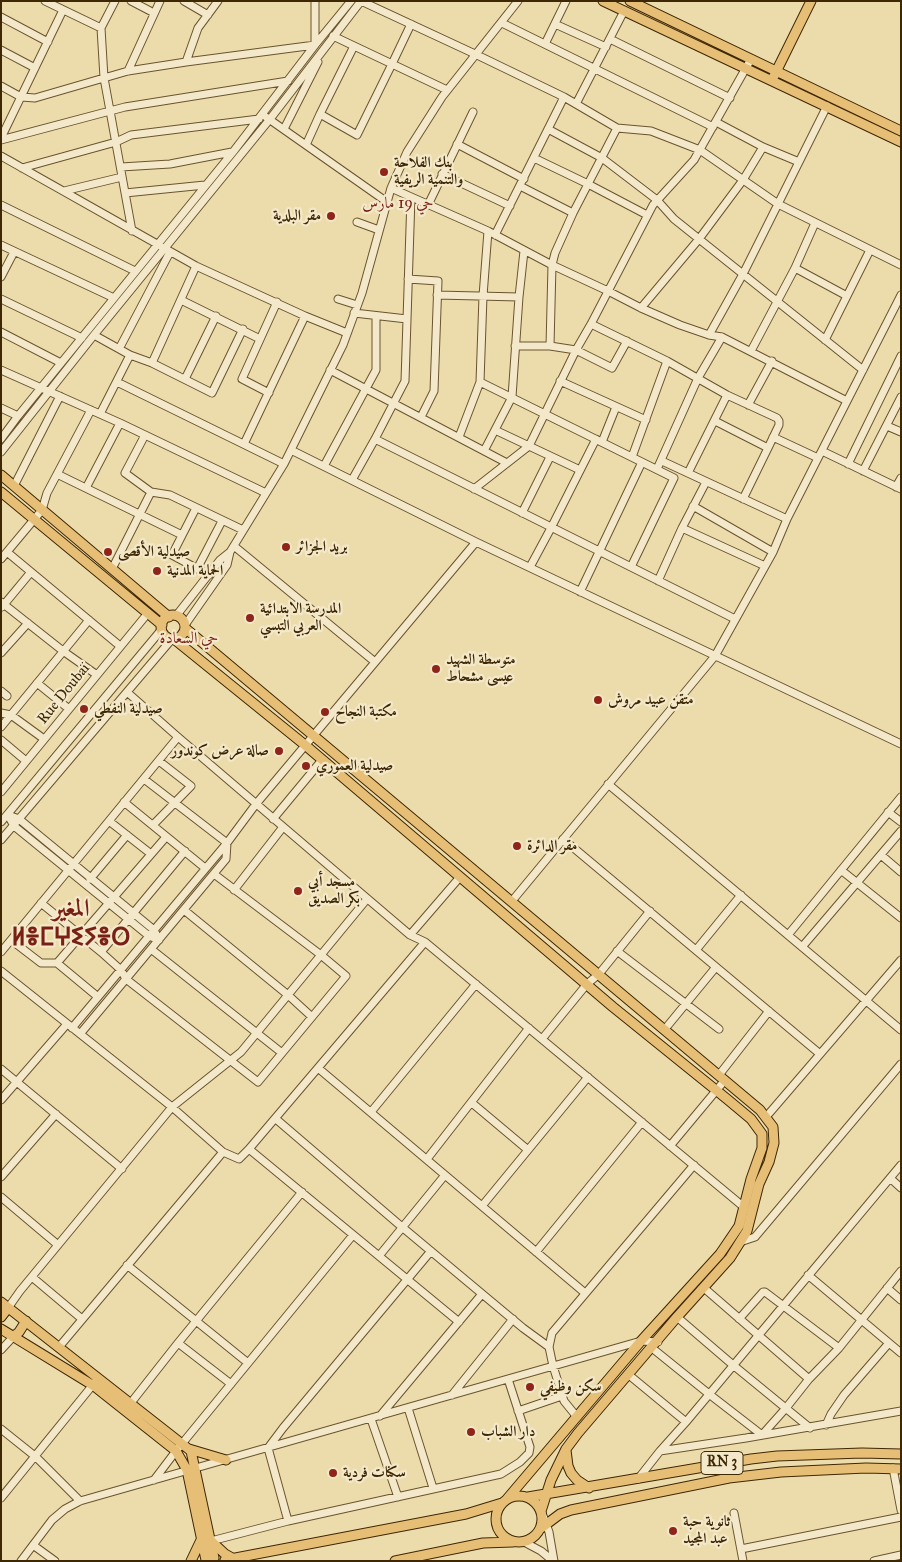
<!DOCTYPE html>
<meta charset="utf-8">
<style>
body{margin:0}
#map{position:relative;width:902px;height:1562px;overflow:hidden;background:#ecdcac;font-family:"IM FELL Great Primer",serif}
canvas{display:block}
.frame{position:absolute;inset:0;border:2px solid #3e2704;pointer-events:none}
</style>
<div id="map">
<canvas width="902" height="1562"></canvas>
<div class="frame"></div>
</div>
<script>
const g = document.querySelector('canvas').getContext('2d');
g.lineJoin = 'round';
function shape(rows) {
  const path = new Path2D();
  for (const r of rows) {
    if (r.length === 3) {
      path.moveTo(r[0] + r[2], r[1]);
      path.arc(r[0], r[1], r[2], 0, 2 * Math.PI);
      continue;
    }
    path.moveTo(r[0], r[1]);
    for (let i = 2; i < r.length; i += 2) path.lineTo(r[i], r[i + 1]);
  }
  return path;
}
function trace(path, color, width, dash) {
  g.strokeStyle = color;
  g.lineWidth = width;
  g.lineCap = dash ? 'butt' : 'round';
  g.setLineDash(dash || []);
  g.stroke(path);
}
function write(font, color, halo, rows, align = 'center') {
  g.font = font + ' "IM FELL Great Primer",Amiri,"Noto Sans Tifinagh",serif';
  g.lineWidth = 4.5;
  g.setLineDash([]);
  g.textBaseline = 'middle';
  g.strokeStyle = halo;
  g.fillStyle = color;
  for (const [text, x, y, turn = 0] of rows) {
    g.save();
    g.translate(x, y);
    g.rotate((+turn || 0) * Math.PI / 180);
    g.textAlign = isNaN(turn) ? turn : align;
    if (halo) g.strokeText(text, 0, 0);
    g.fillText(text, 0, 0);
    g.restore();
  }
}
const minor = shape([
 [45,1,101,28,115,1],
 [131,1,154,13],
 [184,1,208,15],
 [361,1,475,54,564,97,617,128,651,131,700,150,778,204,901,265],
 [1,17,48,42],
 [502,23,713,127],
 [555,24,606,47],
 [101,28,104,78,132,231],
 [333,36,447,90],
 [610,39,730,98],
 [545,44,566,1],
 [1,50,35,68],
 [186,62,198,28,218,1],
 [128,71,160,1],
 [1,86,21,97,35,98,128,71,186,62,315,45,315,1],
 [576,104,624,11],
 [320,114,357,135,392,64,411,24],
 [266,117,387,202],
 [716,122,763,147,799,162],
 [284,129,318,62],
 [548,129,602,158,657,200,674,219,863,370],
 [1,138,63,10],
 [1,140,125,107,288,81],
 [457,144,524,179],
 [306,145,320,114,354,46],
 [1,156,196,266,305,316,347,333],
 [534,158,588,184,647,215],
 [121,167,170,164,232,152],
 [22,168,116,142,131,135,259,119],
 [442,174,510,206],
 [520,186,573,213],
 [391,188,488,231,552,265,608,291,641,308,680,325,709,335,722,337,847,401],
 [64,191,122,177],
 [125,193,205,185],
 [1,205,135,271],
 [428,205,473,112],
 [357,222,379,230],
 [495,235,564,97],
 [1,245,114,298],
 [795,268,847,296],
 [1,277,14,252],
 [408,279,438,281,434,391,421,417],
 [437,295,519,297],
 [1,299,82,338],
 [338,299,357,305],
 [181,300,260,339],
 [641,308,699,239,743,180,763,147],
 [354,313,407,319],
 [591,324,667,361,727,395,777,418,779,421,779,425,768,448],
 [1,332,61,363],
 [94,335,130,355,100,414],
 [709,335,743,274,827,106],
 [825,340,870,250],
 [515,346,550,346,576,350,612,368,627,341],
 [550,346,552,265,555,253,573,213,617,128],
 [119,349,170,252],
 [751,351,795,268,815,223],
 [130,355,152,363,212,393,243,329],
 [152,363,196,266],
 [1,370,120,423,266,493],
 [330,370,507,463],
 [185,379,216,316],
 [560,381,646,420],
 [117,382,284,464],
 [480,382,674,478,631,567],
 [269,393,242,379,277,302],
 [748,405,772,361],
 [1,408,18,416],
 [715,421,768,448,743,499],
 [887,426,901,432],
 [495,430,580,470],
 [459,437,480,382,483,296,488,231],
 [773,437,818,458],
 [1,439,18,416,233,152,315,45,351,1],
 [375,439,735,619],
 [602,442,616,407],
 [244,444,305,316],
 [291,450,476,542,901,744],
 [484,451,512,397,519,297,524,251],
 [822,451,901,489],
 [1,452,94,335,270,119,361,1],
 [632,457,667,361],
 [662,461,787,519],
 [848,464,901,356],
 [324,466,376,370,376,317],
 [657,469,698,378,722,337],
 [863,471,901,397],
 [688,473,727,395],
 [57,474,182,535],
 [352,480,375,439,405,381,411,197],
 [14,486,60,396],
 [896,487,901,478],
 [86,488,120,423],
 [474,489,529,446,576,350,591,324,653,205,694,160,751,59],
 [151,492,170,495,243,530],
 [693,506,773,552],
 [196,508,172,555,209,575],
 [522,513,550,457],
 [682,528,765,566],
 [234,546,375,662],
 [7,552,120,646],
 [230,552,284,464,343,345,362,293,391,188,407,152,442,97,518,1],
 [1,559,42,510,47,493,91,410],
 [530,567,551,528,596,439],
 [112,569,151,492,125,473,145,435],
 [197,569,222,521],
 [658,581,682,528,706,482],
 [580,592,642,462],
 [1,602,63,651,97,675],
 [2,607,31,572],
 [176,616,220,560,230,552,227,565,185,625],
 [1,653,28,623],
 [37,683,69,709],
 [1,691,7,696],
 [127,692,178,737,410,935,425,942,745,1208],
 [1,713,11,715,44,739],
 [1,727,89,620],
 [1,740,26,761],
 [144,779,227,843,256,804,476,542],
 [608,784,901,1030],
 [1,792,148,613],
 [124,802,205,868],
 [888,812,901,822],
 [8,815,19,819,154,930,159,940,149,936,14,826,8,815],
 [273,819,322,760],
 [109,821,151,854],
 [1,822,162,629],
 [153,825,191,786,159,761],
 [563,839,820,1054],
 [1,840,172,639],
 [881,855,901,872],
 [841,870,901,918],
 [90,879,127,835],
 [234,890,283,827],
 [512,901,715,656,773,552,787,519,901,295],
 [41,903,101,952,121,970,126,979,258,1082,346,976,321,955,214,874],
 [184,910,288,995,312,1017],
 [410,935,460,877],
 [788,935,901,797],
 [11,940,41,963,57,963],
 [802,947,901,831],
 [151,949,282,1053],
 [696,950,741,895],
 [617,951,719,1029],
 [1,952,178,737],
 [101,952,185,851],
 [1,971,172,1107,223,1152,59,1347],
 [98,997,57,963,166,837],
 [72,1028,227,843,226,859,80,1034],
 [665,1029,716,967],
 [542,1039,587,984,599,974,650,911],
 [318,1068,585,1293],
 [1,1069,122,1169],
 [719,1075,769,1011],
 [1,1100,67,1024],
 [472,1103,528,1150],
 [371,1112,476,984],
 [766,1117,901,960],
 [276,1119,402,1227,523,1328,549,1347],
 [670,1146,725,1080],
 [249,1149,459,1322],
 [223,1152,239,1159,249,1149,425,942],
 [427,1159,529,1028],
 [1,1177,56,1114],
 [890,1178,901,1188],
 [1,1197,58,1245],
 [482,1206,588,1077],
 [740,1242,755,1237,901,1064],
 [536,1252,642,1122],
 [379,1256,445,1175],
 [127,1265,248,1363],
 [808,1275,901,1353],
 [32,1277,82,1319],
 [704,1288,809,1379],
 [887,1288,901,1300],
 [8,1308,20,1291,172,1107,241,1052,367,899],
 [677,1317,733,1365,810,1428],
 [739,1319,763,1292,765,1292,839,1348],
 [178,1343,231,1384],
 [652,1348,709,1394,762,1435,786,1408,809,1379,839,1348,901,1271],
 [1,1350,13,1337],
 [629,1375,686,1422],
 [452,1395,513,1319],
 [130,1404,178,1343,302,1192],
 [408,1408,433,1488],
 [518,1411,562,1396],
 [380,1416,482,1294],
 [577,1417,564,1401,553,1366,549,1347,552,1333,694,1165],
 [371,1419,398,1497],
 [826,1425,831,1414,844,1395,889,1343],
 [1,1429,36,1457,80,1501],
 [660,1451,686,1422,901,1165],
 [893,1468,901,1510],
 [638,1479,660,1451,746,1438,901,1411],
 [154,1480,176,1451,353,1235],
 [1,1498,96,1381],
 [542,1513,549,1532,554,1561],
 [734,1513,743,1561],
 [288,1521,268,1448,283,1428,431,1251],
 [211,1541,288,1521,501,1474,520,1462,529,1453,530,1447,508,1379],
 [524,1542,541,1551,553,1561],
 [33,1545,55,1561],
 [741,1549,901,1517],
 [21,1561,52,1520,65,1509,80,1501,641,1341,658,1342],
 [874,1561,901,1555]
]);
const major = shape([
 [603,1,901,142],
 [630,1,901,131],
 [774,76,811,1],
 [1,475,169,617],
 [1,492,162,625],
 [173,627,12],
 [185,628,760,1110,773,1127,774,1143,769,1162,759,1184,747,1231,730,1258,677,1317,578,1433,566,1449,551,1480,541,1511],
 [174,639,305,745,613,1007,727,1099,751,1119,762,1134,762,1148,751,1179,739,1226,720,1254,641,1341,507,1499],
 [1,1302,191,1451,214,1558],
 [1,1317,8,1308],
 [1,1329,94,1386,176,1451,187,1470,206,1560],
 [13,1337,19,1332,26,1321],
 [189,1449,226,1460],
 [566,1450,568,1466,571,1473,577,1480,589,1488],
 [519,1519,23],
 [528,1497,751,1459,777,1456,862,1453,901,1454],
 [540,1529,560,1514,571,1510,729,1478,781,1472,866,1468,901,1469],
 [211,1541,225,1554,234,1559],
 [225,1560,466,1514,502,1503],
 [191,1561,201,1540],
 [395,1561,483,1543,513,1542]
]);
const markers = [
 [384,172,5,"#8f2418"],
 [331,216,5,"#8f2418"],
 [286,547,5,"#8f2418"],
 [108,552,5,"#8f2418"],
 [157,571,5,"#8f2418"],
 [250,618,5,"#8f2418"],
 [436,669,5,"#8f2418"],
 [598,700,5,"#8f2418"],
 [84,709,5,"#8f2418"],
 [325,712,5,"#8f2418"],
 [279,751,5,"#8f2418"],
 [306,766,5,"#8f2418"],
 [517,846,5,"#8f2418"],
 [298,891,5,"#8f2418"],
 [530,1387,5,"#8f2418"],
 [471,1432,5,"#8f2418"],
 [333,1473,5,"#8f2418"],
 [673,1531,5,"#8f2418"]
];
const shields = [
 [722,1463,42]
];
const shieldNames = [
 ["RN 3",722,1463]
];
const poiNames = [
 ["بنك الفلاحة",394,163],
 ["والتنمية الريفية",394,180],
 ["مقر البلدية",321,216,"right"],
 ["بريد الجزائر",296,547],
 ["صيدلية الأقصى",118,552],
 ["الحماية المدنية",167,571],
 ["المدرسة الابتدائية",260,609],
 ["العربي التبسي",260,626],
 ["متوسطة الشهيد",446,660],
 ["عيسى مشحاط",446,677],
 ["متقن عبيد مروش",608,700],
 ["صيدلية النفطي",94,709],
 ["مكتبة النجاح",335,712],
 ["صالة عرض كوندور",269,751,"right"],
 ["صيدلية العموري",316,766],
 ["مقر الدائرة",527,846],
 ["مسجد أبي",308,882],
 ["بكر الصديق",308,899],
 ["سكن وظيفي",540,1387],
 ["دار الشباب",481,1432],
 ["سكنات فردية",343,1473],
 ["ثانوية حبة",683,1522],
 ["عبد المجيد",683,1539]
];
const streetNames = [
 ["Rue Doubaï",64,694,-51]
];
const neighbourhoodNames = [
 ["حي 19 مارس",398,204],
 ["حي السعادة",189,639]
];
const townNames = [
 ["المغير",71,910],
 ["ⵍⴻⵎⵖⵉⵢⴻⵔ",71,939]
];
trace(minor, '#6a542e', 9);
trace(major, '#3e2704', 11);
trace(minor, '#f3e8c9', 7);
trace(major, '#e6be76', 9);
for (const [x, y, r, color] of markers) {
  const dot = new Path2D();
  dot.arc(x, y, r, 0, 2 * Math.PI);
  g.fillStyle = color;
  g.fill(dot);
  trace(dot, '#f3e8c9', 2);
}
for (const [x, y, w] of shields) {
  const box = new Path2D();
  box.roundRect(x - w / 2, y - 11.5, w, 23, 4);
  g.fillStyle = '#f3e8c9';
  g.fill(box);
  trace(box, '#3e2704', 1);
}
write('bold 14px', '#3e2704', null, shieldNames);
write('bold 15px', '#3e2704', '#f3e8c9', poiNames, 'left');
write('15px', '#3e2704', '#f3e8c9', streetNames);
write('16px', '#7a1f14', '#f3e8c9', neighbourhoodNames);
write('bold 25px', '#7a1f14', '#f3e8c9', townNames);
</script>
